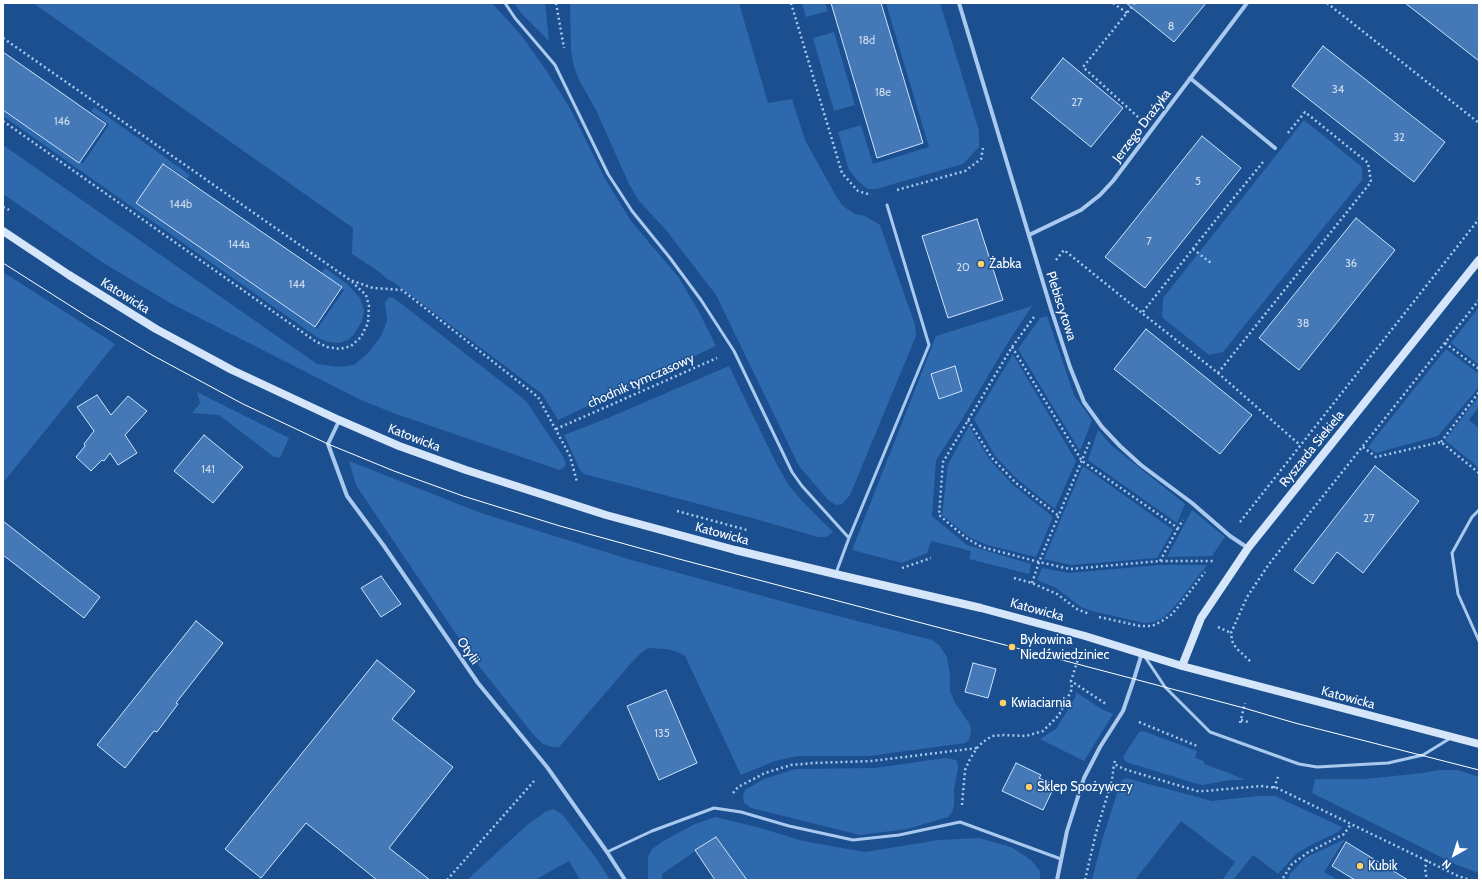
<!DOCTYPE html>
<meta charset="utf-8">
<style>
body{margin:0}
#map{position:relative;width:1482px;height:883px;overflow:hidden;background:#1b4f8f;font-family:Cabin,sans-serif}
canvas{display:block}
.frame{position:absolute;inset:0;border:4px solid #fff;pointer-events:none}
.north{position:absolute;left:1434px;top:835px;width:40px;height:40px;-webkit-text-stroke:3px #1b4f8f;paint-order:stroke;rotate:219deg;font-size:11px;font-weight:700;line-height:16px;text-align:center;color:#fff}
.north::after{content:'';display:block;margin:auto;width:14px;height:18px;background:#fff;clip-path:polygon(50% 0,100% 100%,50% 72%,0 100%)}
</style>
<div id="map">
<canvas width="1482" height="883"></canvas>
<div class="frame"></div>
<div class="north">N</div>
</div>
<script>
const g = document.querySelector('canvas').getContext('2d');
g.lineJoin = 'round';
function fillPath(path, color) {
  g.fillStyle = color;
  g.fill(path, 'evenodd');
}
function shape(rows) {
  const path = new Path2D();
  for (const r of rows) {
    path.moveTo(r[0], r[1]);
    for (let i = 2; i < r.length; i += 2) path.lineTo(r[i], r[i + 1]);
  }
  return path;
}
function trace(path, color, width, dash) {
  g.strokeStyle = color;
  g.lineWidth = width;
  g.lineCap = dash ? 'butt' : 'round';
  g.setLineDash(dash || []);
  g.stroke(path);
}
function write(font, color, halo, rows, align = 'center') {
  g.font = font + ' Cabin,sans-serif';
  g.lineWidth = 3;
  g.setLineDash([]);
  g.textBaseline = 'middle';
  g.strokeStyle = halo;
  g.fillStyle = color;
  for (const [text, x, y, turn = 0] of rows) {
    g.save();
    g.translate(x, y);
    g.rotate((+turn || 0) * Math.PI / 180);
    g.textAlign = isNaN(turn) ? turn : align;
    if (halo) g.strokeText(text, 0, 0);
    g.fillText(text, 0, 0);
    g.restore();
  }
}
const green = shape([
 [33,3,492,3,521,35,546,70,571,110,604,177,631,221,679,278,698,310,716,346,558,420,542,394,392,281,387,279,378,271,352,254,353,228],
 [514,3,545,3,549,41,521,13],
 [570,3,739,3,768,103,792,99,805,140,836,196,843,206,855,214,865,216,880,225,915,325,916,336,850,495,842,504,836,505,828,500,799,466,716,295,666,230,639,201,629,184,596,110,579,80,574,67,571,51],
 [802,3,825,3,828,11,806,17],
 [886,3,940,3,979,131,979,147,963,164,876,189,868,189,858,181,849,170,838,132,861,125,873,164,929,147],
 [834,32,855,105,834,111,813,38],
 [94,107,190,175,187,179,165,164,138,203,317,329,344,290,321,273,325,268,347,284,360,298,364,310,362,321,355,333,348,340,339,343,328,342,318,338,3,116,3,109,83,163,109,125,91,111],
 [1304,120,1362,167,1362,180,1223,352,1209,355,1162,317,1163,298],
 [3,145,317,364,339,367,354,365,368,353,381,336,387,321,385,303,389,297,394,298,526,401,563,456,566,464,564,468,559,470,548,466,396,414,361,400,170,303,105,264,3,194],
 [3,272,115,344,3,483],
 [1032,306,1007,344,961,421,936,460,932,516,967,545,1031,564,1029,574,969,559,971,551,931,541,927,553,902,563,852,550,936,336],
 [1479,307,1479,365,1451,343],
 [1047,316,1074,395,1092,420,1080,451,1018,349,1040,318],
 [1446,349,1479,374,1479,387,1438,436,1376,453,1368,447],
 [1013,354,1076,461,1055,509,1018,480,995,456,974,419],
 [729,366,775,461,788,484,801,500,833,532,826,537,818,537,752,518,584,474,580,470,564,435,608,418],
 [197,392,289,438,280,458,274,457,219,415,192,413,200,403],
 [1479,396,1479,407,1469,420,1479,428,1479,468,1445,440],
 [969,426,990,460,1013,485,1053,517,1036,557,987,545,969,537,942,515,948,464],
 [1098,430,1112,446,1185,504,1177,523,1088,460],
 [349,461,481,513,628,559,799,606,932,640,939,645,947,657,950,675,950,691,955,703,965,717,970,725,971,731,969,740,965,743,870,756,798,756,775,761,741,775,685,656,678,652,666,649,648,648,639,655,632,662,559,747,552,747,543,744,532,733,468,652,356,485],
 [1083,466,1173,530,1157,558,1071,565,1044,559],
 [1192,510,1225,537,1212,556,1167,557],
 [1160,565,1207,565,1176,605,1163,618,1153,622,1144,623,1092,611,1081,607,1056,588,1037,580,1042,568,1069,573],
 [1076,692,1101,709,1113,714,1084,761,1040,739,1056,729,1075,698],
 [1143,731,1197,751,1195,758,1204,761,1204,764,1229,773,1245,780,1230,780,1203,785,1194,783,1126,762,1123,758,1126,752,1139,732],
 [946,758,952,759,957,761,958,768,954,789,954,805,952,812,948,817,907,829,860,835,751,808,744,803,743,796,745,790,764,779,795,769,875,768],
 [1438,770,1458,770,1479,777,1479,873,1457,865,1312,793,1315,779,1365,779,1423,773],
 [1126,778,1212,801,1258,796,1275,796,1342,827,1338,832,1311,845,1296,854,1278,874,1253,855,1233,880,1222,880,1235,862,1181,821,1135,880,1092,880,1103,837,1121,781],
 [553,809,562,814,596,858,610,880,580,880,569,861,535,880,467,880,527,825,545,812],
 [715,817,757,827,803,841,865,852,939,840,979,838,1011,847,1031,860,1040,871,1040,880,745,880,716,837,662,874,662,880,648,880,648,857,652,849,665,840,693,825],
 [1345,839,1324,872,1338,880,1288,880,1290,874,1305,858]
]);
const building = shape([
 [831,3,881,3,923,143,877,158,831,3],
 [1126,3,1206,3,1174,42,1126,3],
 [1405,3,1479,3,1479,61,1460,46,1405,3],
 [1323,46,1445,142,1414,182,1292,86,1323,46],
 [3,52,106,124,79,163,3,110,3,52],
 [1063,58,1123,108,1091,147,1031,98,1063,58],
 [1202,136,1241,168,1145,288,1105,257,1202,136],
 [163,164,342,287,315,327,136,203,163,164],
 [1356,218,1395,250,1299,370,1259,338,1356,218],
 [977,219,1003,300,948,318,922,236,977,219],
 [1146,329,1252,415,1220,454,1114,369,1146,329],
 [955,366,962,391,939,399,931,374,955,366],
 [97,395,111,415,128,396,147,411,125,435,137,453,118,465,110,453,104,461,102,460,91,471,76,457,85,446,84,444,94,431,77,407,97,395],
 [204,435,243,467,213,503,174,471,204,435],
 [1375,466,1419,501,1363,573,1337,552,1313,584,1294,570,1375,466],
 [3,521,100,597,84,618,3,555,3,521],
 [381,576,401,604,381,617,361,588,381,576],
 [196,621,223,643,176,703,178,704,157,732,154,731,125,768,97,745,196,621],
 [377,660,415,691,392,719,453,767,389,848,430,880,377,880,306,823,261,878,225,849,377,660],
 [973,663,996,669,988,698,965,692,973,663],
 [666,690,697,763,659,780,627,706,666,690],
 [1016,763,1041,775,1039,778,1055,785,1043,810,1002,791,1016,763],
 [716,837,747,880,715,880,695,850,716,837],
 [1346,842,1408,880,1355,880,1332,866,1346,842]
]);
const path = shape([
 [556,3,564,48],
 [791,3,842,173,858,191,871,195],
 [1113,3,1127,13],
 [1135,3,1083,67,1138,117],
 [1327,3,1479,123],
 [3,38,350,280,373,288,402,290,538,397,570,456,577,482],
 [3,121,315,341,327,347,340,349,351,346,361,337,368,323,369,306,366,295,352,282],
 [1263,162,1215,221,1142,313,1218,373,1300,445],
 [897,190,965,171,981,159,983,148],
 [3,207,9,210],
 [1193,249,1211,263],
 [1056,260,1064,250,1142,313],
 [1034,317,1012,347,943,462,939,515,966,538,982,547,1039,562,1070,569,1160,561,1213,561],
 [1445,343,1479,369],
 [1012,347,1082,461,1178,528,1183,520],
 [1218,373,1371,182,1368,163,1305,112,1287,134],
 [968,420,992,458,1016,483,1059,516],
 [556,429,717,358],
 [1441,442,1479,392],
 [1363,447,1376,457,1441,442,1479,473],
 [677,511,747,530],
 [1240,522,1479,219],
 [1160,561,1178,528],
 [902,568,931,558],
 [1014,578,1032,583,1057,594,1077,609,1089,614],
 [1032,583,1039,562,1090,441],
 [1099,617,1140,626,1152,626,1162,621,1171,615,1178,607,1205,572],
 [1218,627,1231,633],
 [1079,656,1071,681,1106,704],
 [1250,661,1236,648,1232,641,1231,633,1247,597,1269,564,1479,300],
 [1241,720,1248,722],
 [1139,722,1197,746],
 [1240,723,1245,703],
 [1115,761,1114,764,1124,769,1197,791,1205,791,1261,786,1277,788,1458,876,1470,880],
 [1274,788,1278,777],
 [733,793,738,787,765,773,791,765,813,763,872,761,977,748],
 [962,805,965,770,970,759,977,748,983,742,992,736,1004,735,1026,736,1043,731,1059,715,1072,689,1071,681],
 [1427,860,1425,869,1427,880],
 [1283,878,1292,864,1299,859,1307,853,1344,834,1351,824],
 [447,880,534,781],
 [1085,880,1096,833,1112,780,1114,764]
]);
const lane = shape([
 [505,3,515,18,555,65,608,174,632,211,670,258,701,300,734,351,792,472,802,486,849,538,836,573],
 [1479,510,1472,517,1452,553,1458,594,1479,641],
 [849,538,929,345,887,205],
 [1145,657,1165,687,1210,732,1299,764,1317,767,1388,763,1423,755,1449,739],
 [607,852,652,831,714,808,741,812,789,826,853,840,899,835,960,822,1061,859]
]);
const street = shape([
 [959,3,1051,309,1070,367,1084,402,1102,427,1120,446,1141,465,1192,503,1230,536,1248,548],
 [1190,78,1275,148],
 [1029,235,1081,210,1100,195,1113,181,1247,3],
 [339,421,328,444,347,496,384,546,478,683,547,767,607,852,625,880],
 [1057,880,1067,831,1084,778,1100,747,1123,711,1134,679,1142,653]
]);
const secondary = shape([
 [3,231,69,275,156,329,232,370,339,420,399,446,466,470,606,515,735,550,835,574,981,608,1085,636,1182,666,1479,744],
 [1182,666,1201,618,1248,548,1479,260]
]);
const tram = shape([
 [3,263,88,317,152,355,243,404,328,444,394,471,463,496,560,526,679,559,1244,708,1295,723,1479,770]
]);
const markers = [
 [981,264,4,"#ffd166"],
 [1012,647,4,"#ffd166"],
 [1003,703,4,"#ffd166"],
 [1029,787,4,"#ffd166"],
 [1360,866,4,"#ffd166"]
];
const numberNames = [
 ["8",1171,27],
 ["18d",867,41],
 ["34",1338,90],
 ["18e",883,93],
 ["27",1077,103],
 ["146",62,122],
 ["32",1399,138],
 ["5",1198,182],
 ["144b",181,205],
 ["7",1149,242],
 ["144a",239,245],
 ["36",1351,264],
 ["20",963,268],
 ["144",297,285],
 ["38",1303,324],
 ["141",208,470],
 ["27",1369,519],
 ["135",662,734]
];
const streetNames = [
 ["Jerzego Drażyka",1142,126,-53],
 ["Katowicka",125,296,32],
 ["Plebiscytowa",1061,306,72],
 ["chodnik tymczasowy",641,381,-24],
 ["Katowicka",414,438,21],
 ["Ryszarda Siekiela",1312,449,-51],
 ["Katowicka",722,534,15],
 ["Katowicka",1037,610,15],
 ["Otylii",468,651,56],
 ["Katowicka",1348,698,15]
];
const poiNames = [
 ["Żabka",989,264],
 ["Bykowina",1020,640],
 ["Niedźwiedziniec",1020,655],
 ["Kwiaciarnia",1011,703],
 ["Sklep Spożywczy",1037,787],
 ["Kubik",1368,866]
];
fillPath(green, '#2e69ad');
fillPath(building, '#4478b7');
trace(building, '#cfe3fa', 1);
trace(path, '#a9c9ee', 2.5, [2, 3]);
trace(lane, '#a9c9ee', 3);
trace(street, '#a9c9ee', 4);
trace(secondary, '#d6e6fa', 8);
trace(tram, '#fff', 1);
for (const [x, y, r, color] of markers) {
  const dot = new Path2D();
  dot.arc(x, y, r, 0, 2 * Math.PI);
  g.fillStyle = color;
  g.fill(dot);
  trace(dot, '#1b4f8f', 1.5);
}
write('11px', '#d0dded', null, numberNames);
write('13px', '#fff', '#1b4f8f', streetNames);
write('13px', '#fff', '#1b4f8f', poiNames, 'left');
</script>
